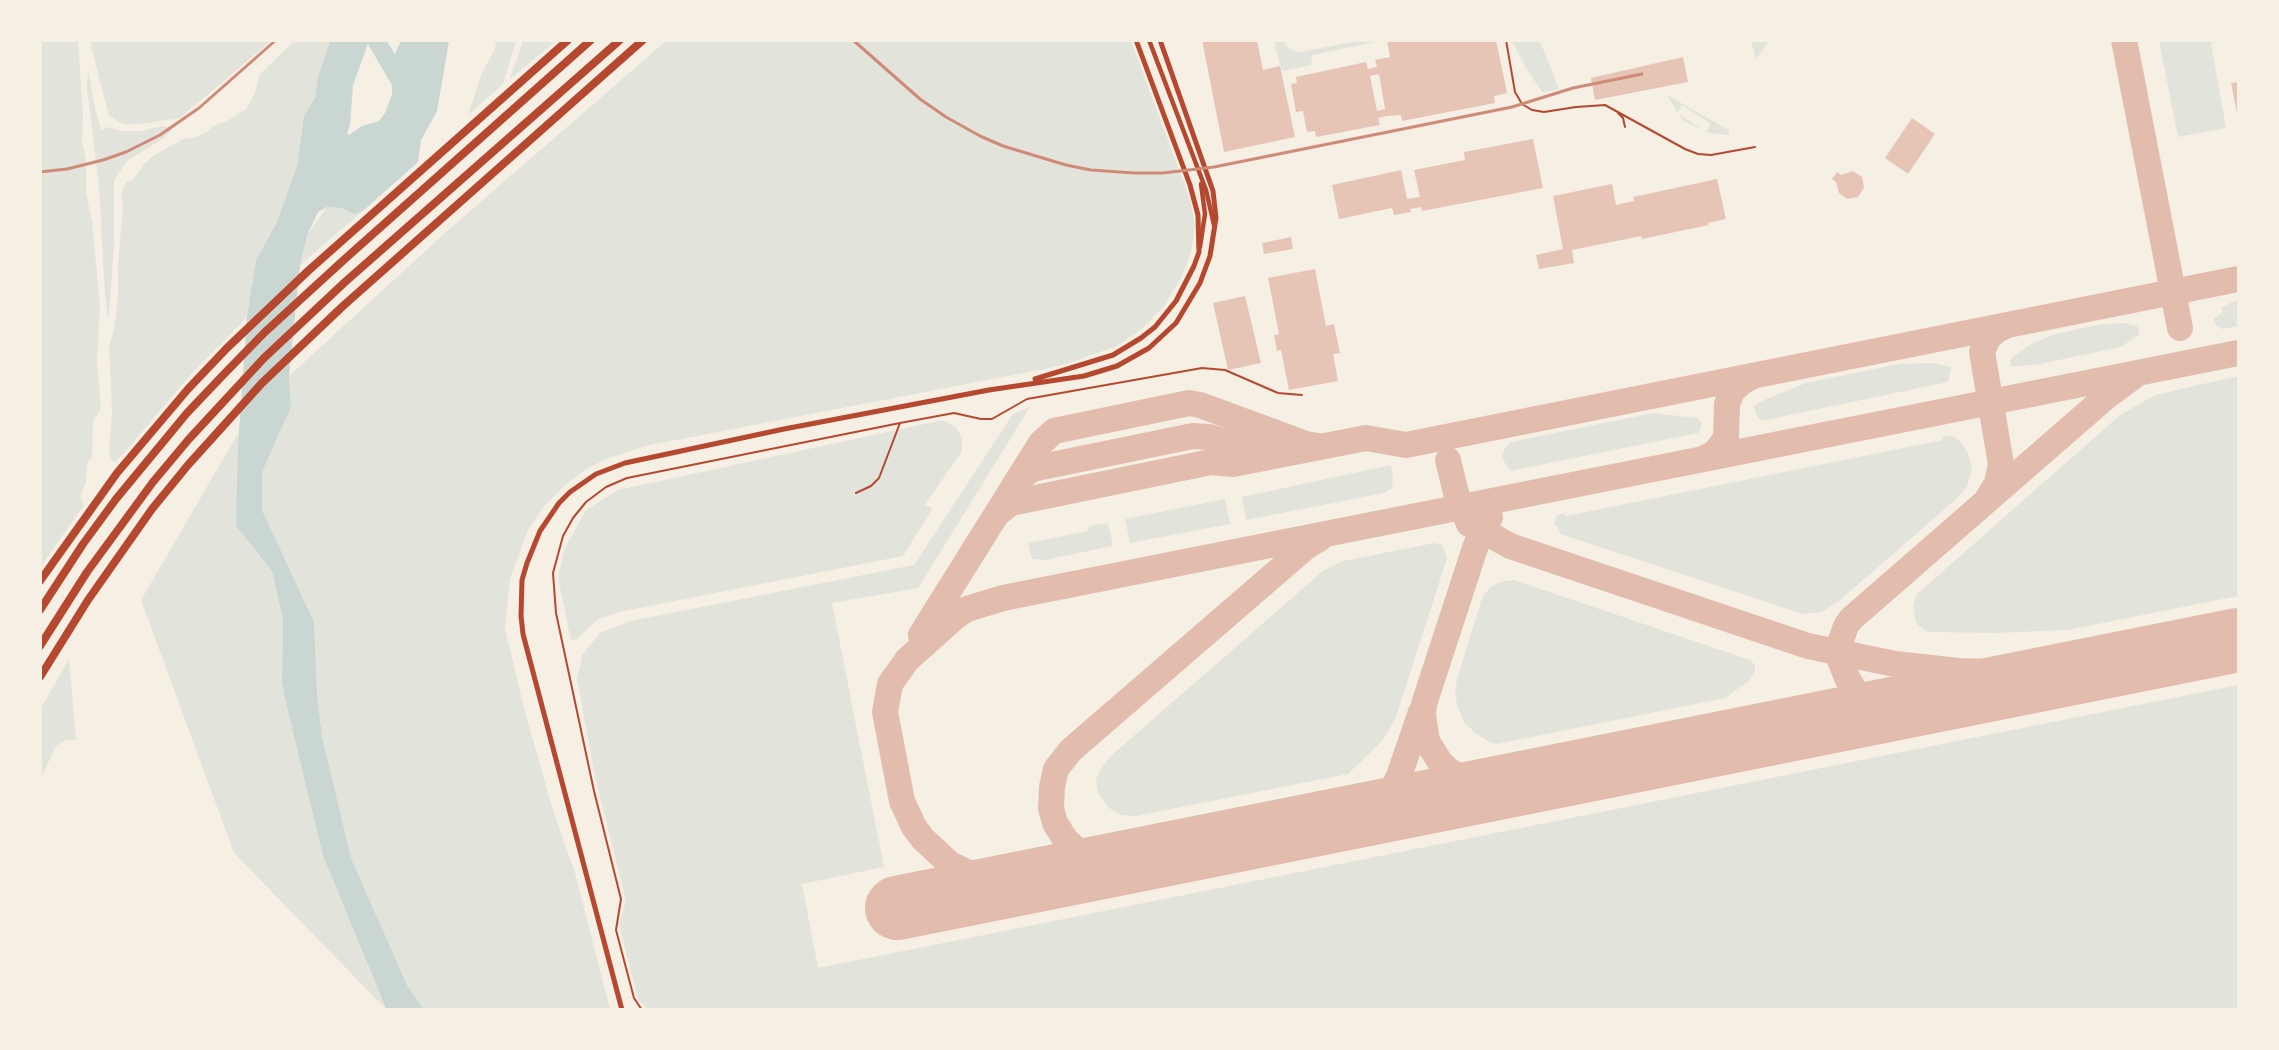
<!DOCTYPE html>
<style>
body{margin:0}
#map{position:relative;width:2279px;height:1050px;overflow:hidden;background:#f6efe4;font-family:Overpass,sans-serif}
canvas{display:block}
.frame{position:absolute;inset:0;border:42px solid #f6efe4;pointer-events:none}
</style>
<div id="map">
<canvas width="2279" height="1050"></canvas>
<div class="frame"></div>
</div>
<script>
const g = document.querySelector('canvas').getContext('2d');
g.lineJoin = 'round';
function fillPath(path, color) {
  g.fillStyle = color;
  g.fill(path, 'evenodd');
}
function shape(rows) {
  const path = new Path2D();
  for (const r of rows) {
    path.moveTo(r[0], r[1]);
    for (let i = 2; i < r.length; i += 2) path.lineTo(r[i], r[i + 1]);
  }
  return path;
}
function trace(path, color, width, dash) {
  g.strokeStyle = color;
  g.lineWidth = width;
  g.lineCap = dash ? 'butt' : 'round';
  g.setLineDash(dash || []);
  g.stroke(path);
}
const green = shape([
 [41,40,78,41,83,114,82,142,86,160,86,193,92,221,100,307,97,363,101,408,93,422,92,457,87,463,86,482,80,497,84,505,41,566],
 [90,41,90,40,271,41,180,118,141,124,123,124,109,116],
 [294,41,330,41,318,77,315,98,304,116,297,166,276,224,256,260,247,317,193,372,116,462,112,461,109,453,112,413,109,346,114,330,118,298,118,264,123,205,121,194,124,186,127,181,133,180,145,163,153,156,183,139,196,137,208,131,213,126,227,121,246,109,255,93,259,75],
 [496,41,516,41,503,84,468,115,482,73,495,49],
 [523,41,556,41,509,80,519,53],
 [666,41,1131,41,1190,199,1195,226,1191,253,1182,276,1164,306,1144,327,1117,346,1060,366,645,446,609,458,586,469,564,486,544,506,528,530,510,579,505,628,524,708,552,807,575,873,610,1009,423,1009,407,985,351,858,322,736,317,693,314,622,262,510,262,472,291,407,289,376,446,232],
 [1274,41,1284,41,1287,47,1294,51,1301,52,1357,41,1376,42,1312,55,1311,65,1283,71,1281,69],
 [1512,41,1540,41,1559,89,1543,93,1526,68],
 [1751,41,1768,42,1756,60],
 [2159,41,2224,41,2211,43,2226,128,2178,137],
 [88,67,94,104,101,130,108,127,121,131,142,131,162,126,168,127,172,130,164,138,127,161,114,180,114,243,109,317,108,317,105,296,99,186,87,89],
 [1667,95,1729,130,1729,135,1709,133,1684,121,1677,112],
 [1682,105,1711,124,1706,132,1678,113],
 [327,207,364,210,300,265,308,233],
 [2238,299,2238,326,2223,329,2216,326,2214,319,2223,312,2221,308],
 [2124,323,2137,326,2140,334,2121,347,2040,364,2012,367,2010,361,2012,357,2033,343,2056,334,2096,325],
 [1933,363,1951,367,1948,382,1761,421,1756,415,1754,406,1764,400,1806,383,1898,364],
 [2238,376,2238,596,2068,630,1995,633,1927,632,1916,623,1913,605,1917,594,2120,415,2155,395],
 [1030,407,918,588,832,603,884,867,802,884,818,968,2238,685,2238,1009,647,1009,638,999,619,925,626,901,594,772,577,679,582,655,600,633,631,621,914,565,1013,414],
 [1653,413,1697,418,1701,422,1701,428,1698,433,1510,471,1502,458,1504,450,1511,442],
 [943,420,956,427,962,438,962,451,925,505,933,508,903,556,619,612,597,620,578,638,571,641,558,578,564,550,586,510,618,490],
 [240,430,236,526,272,571,283,620,282,681,284,695,323,856,385,1008,234,853,141,600],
 [1943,436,1952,436,1960,441,1968,454,1972,469,1967,487,1954,501,1839,601,1822,612,1803,614,1560,534,1560,531,1554,524,1556,516,1564,513,1566,516,1943,440],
 [1391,465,1393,478,1392,488,1384,493,1246,520,1242,497],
 [1225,499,1230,524,1130,543,1125,519],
 [1108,523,1113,546,1045,560,1032,559,1028,543,1088,531,1089,526],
 [1434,543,1442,545,1447,558,1395,720,1382,741,1348,774,1136,816,1121,815,1109,808,1098,793,1096,779,1102,767,1113,754,1324,570,1343,561],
 [1514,580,1750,660,1755,665,1755,672,1750,680,1725,698,1497,744,1488,741,1475,733,1464,722,1457,705,1455,691,1457,679,1483,595,1491,587,1500,582],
 [69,659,76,740,65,740,56,746,41,778,41,708]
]);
const water = shape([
 [330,41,369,41,353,85,350,125,347,133,349,135,362,126,379,121,385,113,392,94,392,60,401,41,449,41,437,111,421,140,418,162,364,210,354,214,342,208,327,207,318,212,308,233,300,265,289,376,291,407,262,472,262,510,314,622,317,693,322,736,351,858,407,985,423,1009,386,1009,323,856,284,695,282,681,283,620,272,571,236,526,238,446,247,317,254,272,256,260,276,224,297,166,304,116,315,98,318,77]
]);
const river = shape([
 [376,40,404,88]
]);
const taxiway = shape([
 [2124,40,2180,328],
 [1703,459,1715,453,1726,438,1727,404,1732,391,1742,382,1753,376],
 [1448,460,1456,493,1469,524],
 [1019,479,1032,469,1193,436,1209,437,1269,456],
 [1989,496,1997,483,2001,464,1982,352,1988,338,1997,330,2008,325],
 [1463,508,1482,530,1510,546,1808,646,1895,664,1958,671,2020,673,2095,669],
 [998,513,1011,503,1211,462,1233,464,1366,438,1406,445,2238,279],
 [1490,517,1482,530,1475,548,1424,704,1423,716,1427,741,1440,762,1448,770,1467,781,1476,784,1491,787,1508,786],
 [921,635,1041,443,1054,431,1189,403,1200,405,1306,444,1318,446],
 [1903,707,1879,704,1856,692,1847,678,1840,660,1840,643,1846,626,1851,619,2107,396,2134,376],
 [1349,818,1369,810,1380,802,1394,786,1399,776,1421,712],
 [1122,863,1110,864,1092,860,1081,854,1065,839,1055,823,1051,808,1052,787,1056,769,1071,750,1307,546,1319,539],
 [1026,882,989,880,973,875,950,864,923,839,914,827,902,801,885,712,890,684,907,660,955,617,967,609,1003,598,2238,353]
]);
const runway = shape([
 [897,908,2238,640]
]);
const building = shape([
 [1202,40,1257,40,1263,70,1280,66,1295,137,1224,152],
 [1387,40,1496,40,1507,93,1494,96,1495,103,1402,121,1401,115,1387,116,1378,118,1380,125,1316,137,1315,131,1307,132,1303,111,1296,112,1291,84,1297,83,1296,77,1366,62,1368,69,1377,67,1375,60,1390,57],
 [1379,74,1385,109,1377,111,1370,76],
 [1683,57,1688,82,1595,100,1591,78],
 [2238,82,2238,113,2237,113,2231,83],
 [1912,118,1935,134,1908,174,1885,158],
 [1533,139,1543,188,1422,211,1421,207,1410,209,1411,212,1394,215,1392,208,1339,219,1332,185,1401,170,1407,199,1420,197,1414,170,1465,160,1464,152],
 [1853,171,1862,177,1864,188,1858,197,1847,199,1839,193,1836,182,1832,179,1837,172,1841,175],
 [1717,179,1726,219,1708,223,1709,225,1642,239,1641,236,1572,250,1574,263,1539,269,1536,255,1563,249,1553,196,1612,184,1616,205,1634,201,1633,197],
 [1291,237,1293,249,1264,254,1262,243],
 [1315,269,1326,326,1334,324,1340,353,1333,354,1338,381,1289,390,1281,350,1277,351,1274,335,1279,334,1268,278],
 [1245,296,1261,363,1228,370,1213,303]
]);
const service = shape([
 [1506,40,1515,92,1522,104,1532,110,1544,112,1576,107,1605,105,1685,149,1698,154,1711,155,1755,147],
 [1618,113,1623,118,1625,127],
 [900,423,954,413,981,419,992,419,1027,399,1202,368,1225,370,1278,393,1302,395],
 [642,1010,634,998,616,930,621,899,594,791,556,613,553,573,563,536,573,518,586,502,606,487,627,478,900,423,879,478,871,486,856,493]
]);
const minor = shape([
 [1149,40,1206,190,1214,225],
 [1200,247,1205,214,1201,184]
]);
const tertiary = shape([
 [1035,379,1113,355,1141,338,1155,327,1176,301,1194,266,1199,252,1198,215,1190,185,1136,40],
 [622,1010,523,634,521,616,522,580,527,563,540,531,559,503,570,492,596,474,625,463,784,429,989,390,1084,376,1117,366,1149,348,1176,323,1200,283,1210,256,1216,218,1213,191,1160,40]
]);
const motorway = shape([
 [40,581,117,473,188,389,227,348,308,271,568,40],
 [40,610,83,544,116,499,187,413,226,372,265,332,347,257,591,40],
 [40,646,87,572,153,482,189,439,264,358,345,282,620,40],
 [40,677,88,600,152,509,188,465,262,383,343,306,643,40]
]);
const rail = shape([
 [853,40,920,99,946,117,980,136,1003,146,1066,165,1091,170,1134,173,1163,173,1214,167,1512,107,1573,88,1642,74],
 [40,172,67,169,103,160,126,152,160,135,199,108,276,40]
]);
fillPath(green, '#e2e4dc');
fillPath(water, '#c9d6d2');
trace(river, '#c9d6d2', 18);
trace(taxiway, '#e2bdae', 26);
trace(runway, '#e2bdae', 64);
fillPath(building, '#e6c5b7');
trace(service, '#b5482f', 2);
trace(minor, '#b5482f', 4.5);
trace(tertiary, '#b5482f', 5);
trace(motorway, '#b5482f', 8);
trace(rail, '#cf8b77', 3);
</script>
